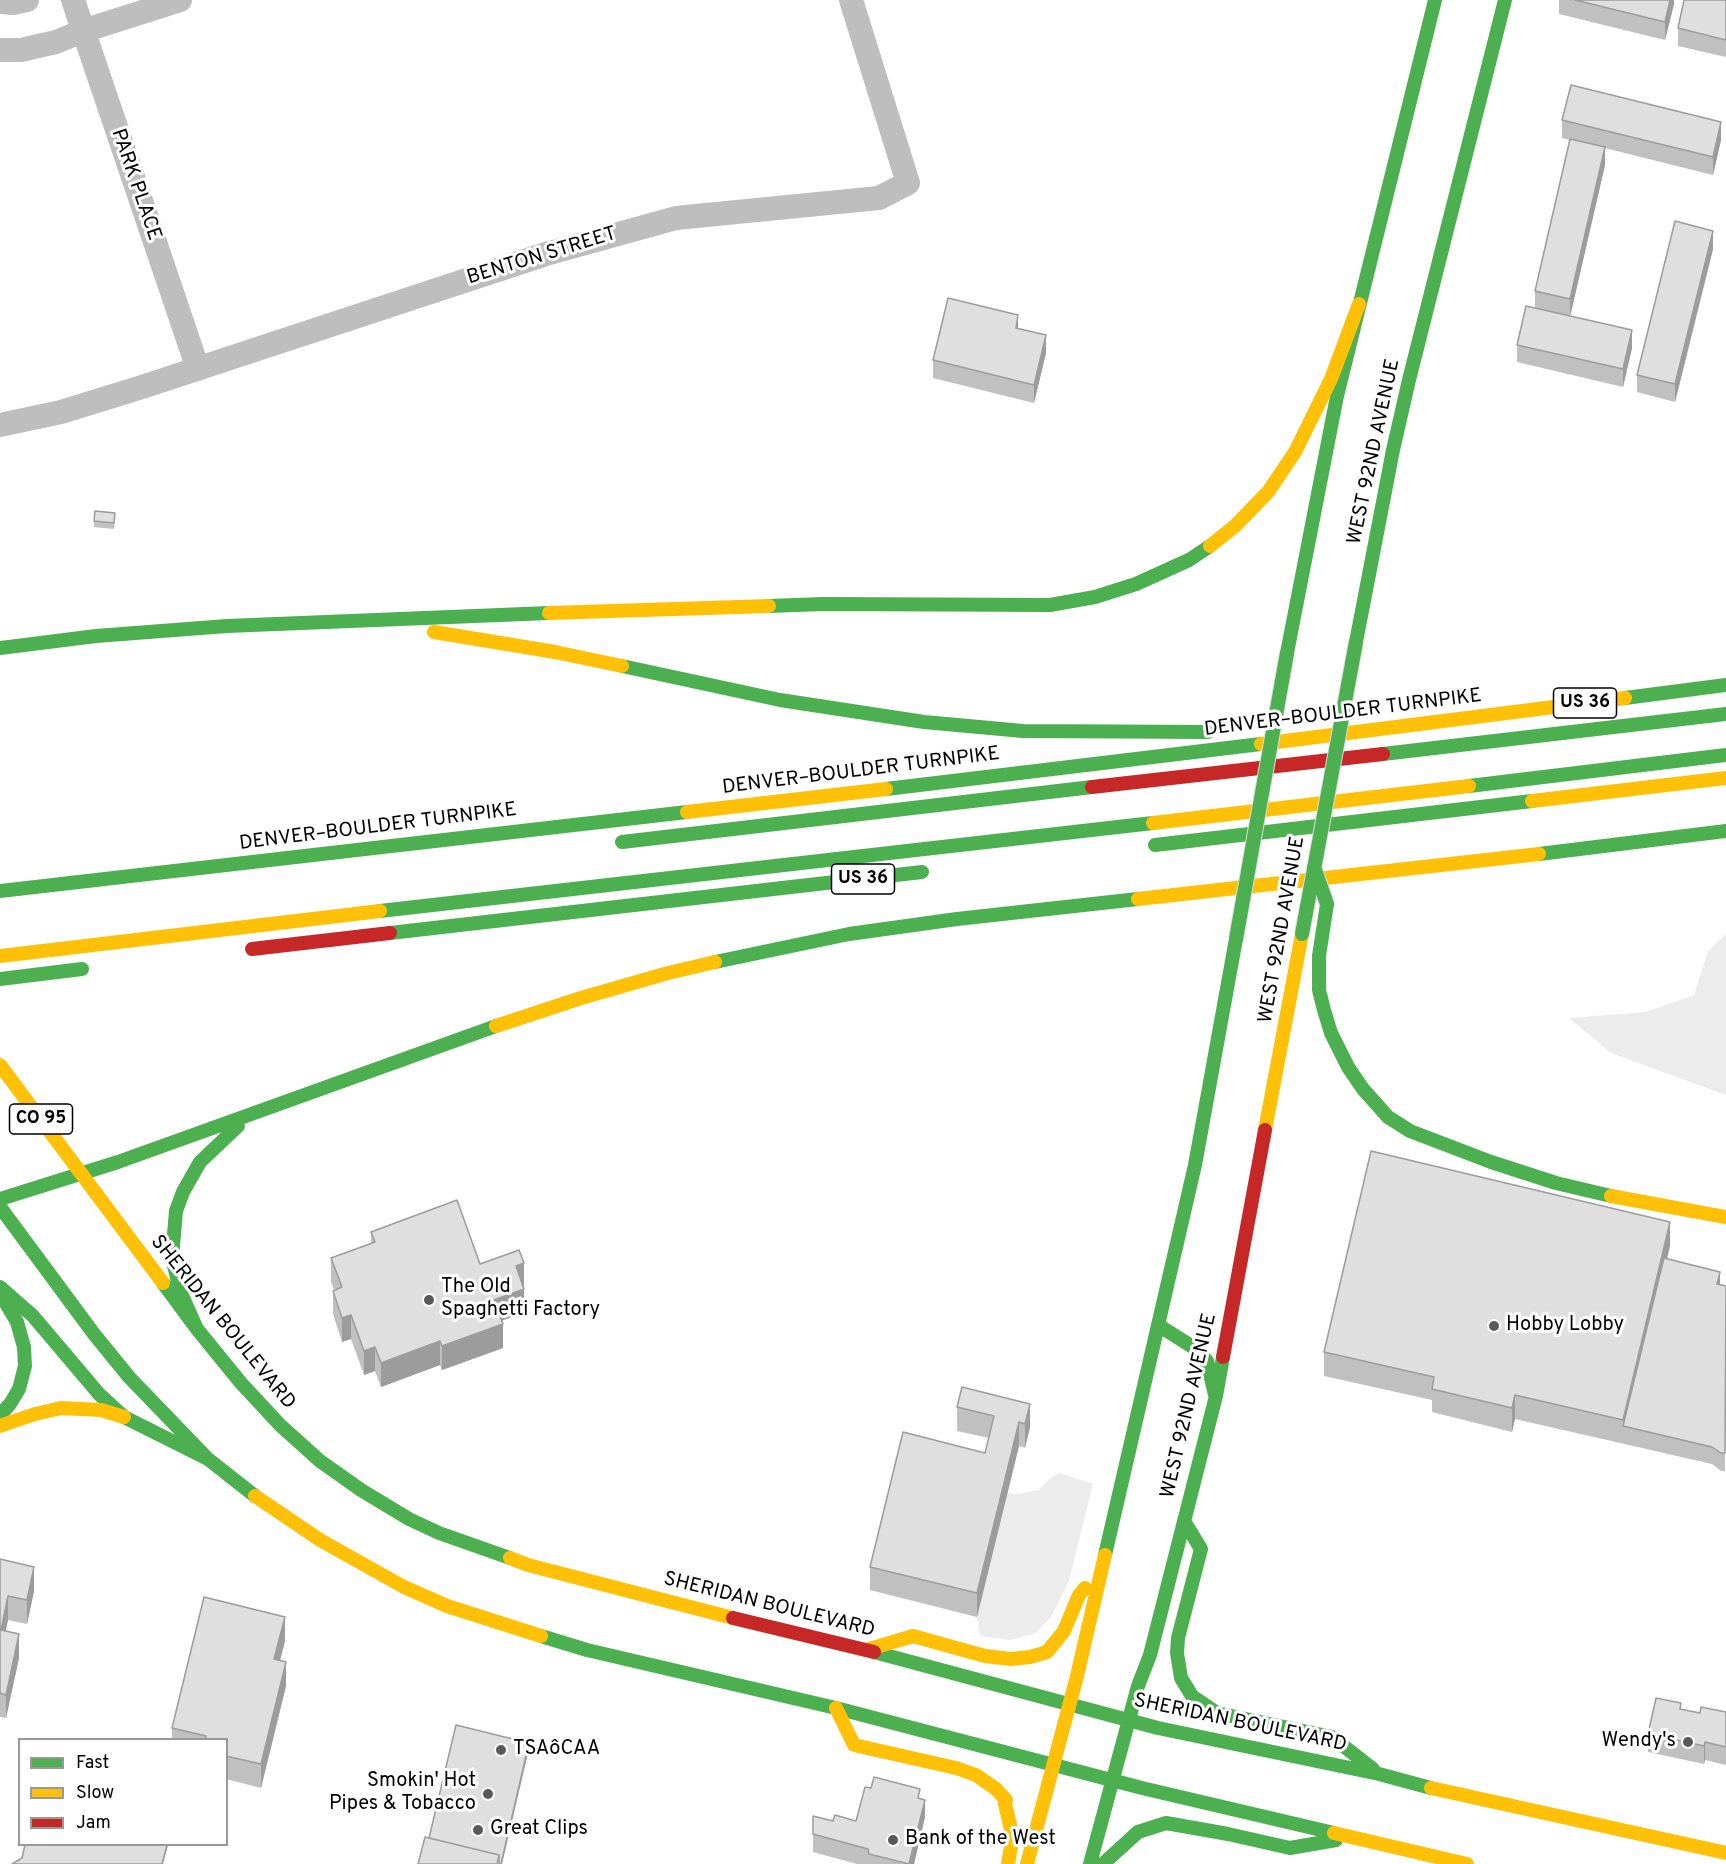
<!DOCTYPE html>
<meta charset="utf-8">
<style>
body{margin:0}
#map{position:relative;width:1726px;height:1864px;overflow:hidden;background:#fff;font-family:Overpass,sans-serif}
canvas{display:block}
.legend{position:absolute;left:18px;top:1738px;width:210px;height:108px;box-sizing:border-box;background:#fff;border:2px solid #999;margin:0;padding:8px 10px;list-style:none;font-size:18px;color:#000}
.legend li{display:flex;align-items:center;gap:12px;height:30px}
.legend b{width:30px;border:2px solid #999}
</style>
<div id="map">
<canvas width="1726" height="1864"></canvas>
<ul class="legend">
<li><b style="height:8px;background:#4caf50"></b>Fast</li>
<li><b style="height:8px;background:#ffc107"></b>Slow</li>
<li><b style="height:8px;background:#c62828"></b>Jam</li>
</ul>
</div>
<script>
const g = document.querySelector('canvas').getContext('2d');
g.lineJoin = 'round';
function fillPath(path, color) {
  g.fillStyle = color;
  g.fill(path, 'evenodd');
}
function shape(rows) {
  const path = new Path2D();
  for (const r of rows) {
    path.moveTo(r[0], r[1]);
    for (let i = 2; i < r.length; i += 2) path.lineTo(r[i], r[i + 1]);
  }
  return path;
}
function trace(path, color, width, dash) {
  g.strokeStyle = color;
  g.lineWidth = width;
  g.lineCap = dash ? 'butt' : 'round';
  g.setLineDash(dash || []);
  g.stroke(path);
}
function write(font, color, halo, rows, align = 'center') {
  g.font = font + ' Overpass,sans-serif';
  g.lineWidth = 6;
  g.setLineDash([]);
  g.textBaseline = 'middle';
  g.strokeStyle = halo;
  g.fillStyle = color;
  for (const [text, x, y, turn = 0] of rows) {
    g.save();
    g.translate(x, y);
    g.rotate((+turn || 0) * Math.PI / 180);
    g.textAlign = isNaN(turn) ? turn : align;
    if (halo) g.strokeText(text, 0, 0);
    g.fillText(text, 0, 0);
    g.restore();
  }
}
const green = shape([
 [1726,934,1726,1095,1611,1053,1569,1018,1646,1012,1694,995,1708,951],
 [1060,1473,1093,1484,1069,1581,1051,1617,1036,1633,1011,1640,980,1636,977,1617,1007,1493,1017,1494,1038,1490,1053,1476]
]);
const street = shape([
 [73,0,198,369],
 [0,2,13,3,27,0],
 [0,50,21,50,56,42,83,31,180,0],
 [0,425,61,412,142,387,546,254,676,218,879,198,908,183,851,0]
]);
const fast = shape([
 [769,606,823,604,1050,605,1095,597,1136,584,1189,560,1210,546],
 [1356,642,1393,450,1409,380,1505,0],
 [0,648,96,636,227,626,549,613],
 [1287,653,1337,396,1435,0],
 [622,666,780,700,924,722,1023,731,1208,732],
 [1625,698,1726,685],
 [1383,754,1726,714],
 [1469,786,1726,755],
 [886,789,1261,744],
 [622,842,1092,787],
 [1155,845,1532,801],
 [1539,854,1726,831],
 [0,891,687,812],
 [1327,904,1319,956,1319,990,1324,1010,1331,1033,1348,1067,1363,1089,1388,1117,1410,1131,1491,1162,1556,1183,1611,1196],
 [380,911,1153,823],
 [390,933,922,872],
 [715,962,849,934,957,919,1138,899],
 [0,979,82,969],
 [0,1199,118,1162,496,1026],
 [0,1207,94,1334,129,1377,208,1459,255,1496],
 [163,1283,197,1329,241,1383,280,1425,320,1461,361,1490,409,1519,439,1533,510,1558],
 [0,1287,33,1316,99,1394,124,1417,208,1459],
 [1158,1325,1196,1349,1207,1361,1215,1395],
 [197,1329,181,1293,172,1258,176,1211,183,1192,200,1162,238,1126],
 [0,1415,10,1404,19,1389,25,1366,24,1347,17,1322,4,1300],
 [1184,1521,1201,1549,1178,1638,1177,1653,1181,1678,1192,1696,1217,1713,1332,1737,1373,1769],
 [1105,1555,1195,1165,1236,939],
 [541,1636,587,1650,836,1708,1142,1788,1334,1833],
 [874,1652,1158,1728,1379,1774,1431,1788],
 [1090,1864,1138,1686,1150,1655,1216,1396,1223,1357],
 [1103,1864,1138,1832,1166,1823,1228,1834,1290,1848,1336,1840]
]);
const slow = shape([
 [1210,546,1235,526,1268,492,1295,452,1331,379,1359,304],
 [549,613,769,606],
 [434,632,555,652,622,666],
 [1261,744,1625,698],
 [1532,801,1726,778],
 [687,812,886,789],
 [1153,823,1469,786],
 [1138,899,1539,854],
 [0,956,380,911],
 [496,1026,581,998,668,973,715,962],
 [0,1065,163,1283],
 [1265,1130,1302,934],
 [1611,1196,1726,1217],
 [0,1426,35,1414,61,1408,101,1410,124,1417],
 [255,1496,320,1540,404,1587,447,1606,541,1636],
 [510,1558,528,1565,733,1618],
 [866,1650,913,1636,985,1656,1011,1659,1030,1657,1047,1652,1064,1631,1079,1595,1085,1588],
 [836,1708,854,1745,956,1768,976,1775,996,1789,1006,1800,1005,1804,1011,1829,1011,1847,1008,1864],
 [1431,1788,1726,1853],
 [1334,1833,1467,1864],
 [1027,1864,1077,1676,1105,1555]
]);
const jam = shape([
 [1092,787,1383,754],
 [252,949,390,933],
 [1223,1357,1265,1130],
 [733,1618,874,1652]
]);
const fastBridge = shape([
 [1314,867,1327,904],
 [1302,934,1356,642],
 [1236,939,1287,653]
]);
const wall = shape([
 [1559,0,1674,0,1674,4,1665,40,1559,14],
 [1726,0,1726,57,1678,46,1678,28],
 [1562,120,1721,140,1713,175,1605,148,1605,165,1570,316,1632,348,1623,387,1517,362,1517,345,1535,308,1535,291,1570,140,1562,138],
 [1713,249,1675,402,1637,392,1637,375],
 [1018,329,1046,353,1034,403,933,378,933,360],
 [115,519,114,529,94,527,94,521],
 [371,1232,480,1264,524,1287,523,1287,524,1313,501,1321,503,1348,442,1370,440,1365,381,1387,375,1371,364,1375,351,1339,342,1342,333,1314,333,1291,334,1290,331,1282,331,1258,371,1244],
 [1670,1246,1667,1259,1720,1285,1726,1286,1725,1471,1721,1471,1712,1464,1515,1419,1512,1432,1432,1412,1432,1400,1324,1376,1324,1352],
 [962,1387,1030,1427,1025,1448,1019,1446,977,1617,870,1590,870,1567,985,1453,989,1438,957,1431,957,1407],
 [0,1559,34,1591,27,1624,8,1620,5,1631,19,1658,6,1718,0,1717],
 [285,1641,280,1661,286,1686,261,1788,226,1779,226,1740,172,1740,172,1728],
 [1681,1709,1700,1713,1726,1712,1726,1765,1705,1760,1704,1764,1648,1752,1648,1734],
 [920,1798,925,1817,914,1864,857,1864,813,1852,813,1816,833,1821,856,1821]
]);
const shadedWall = shape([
 [1670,0,1674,0,1674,4,1665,40,1665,22],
 [1721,122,1721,140,1713,175,1713,157],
 [1605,147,1605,165,1570,317,1570,299],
 [1713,231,1713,249,1675,402,1675,384],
 [1018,315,1018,333,1016,328],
 [1632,330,1632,348,1623,387,1623,369],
 [1046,335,1046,353,1034,403,1034,385],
 [1670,1222,1670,1246,1627,1427,1623,1426,1623,1420],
 [524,1263,524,1287,516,1290,516,1266],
 [1720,1272,1720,1289,1717,1284],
 [524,1289,524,1313,494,1323,494,1300],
 [351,1315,351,1339,342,1342,342,1318],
 [503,1324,503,1348,442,1370,442,1346],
 [440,1341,440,1365,381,1387,381,1363],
 [375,1347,375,1371,364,1375,364,1351],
 [1515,1395,1515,1419,1512,1432,1512,1408],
 [1030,1404,1030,1427,1025,1448,1025,1424],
 [1019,1422,1019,1446,977,1617,977,1593],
 [34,1567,34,1591,27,1624,27,1600],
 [8,1596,8,1620,1,1654,1,1630],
 [285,1617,285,1641,274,1683,274,1659],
 [19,1634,19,1658,6,1718,6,1695],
 [286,1662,286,1686,261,1788,261,1764],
 [1705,1742,1705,1760,1704,1764,1704,1746],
 [529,1743,529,1749,502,1864,501,1864],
 [925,1800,925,1817,914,1864,909,1864],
 [167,1845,168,1845,163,1864,162,1864]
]);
const building = shape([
 [1575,0,1670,0,1665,22,1575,0],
 [1684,0,1726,0,1726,40,1678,28,1684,0],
 [1571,85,1721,122,1713,157,1562,120,1571,85],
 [1570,139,1605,147,1570,299,1535,291,1570,139],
 [1675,221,1713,231,1675,384,1637,375,1675,221],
 [948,298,1018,315,1016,328,1046,335,1034,385,933,360,948,298],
 [1526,306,1632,330,1623,369,1517,345,1526,306],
 [95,511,115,513,114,523,94,521,95,511],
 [1371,1151,1670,1222,1623,1420,1515,1395,1512,1408,1432,1389,1434,1377,1324,1352,1371,1151],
 [457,1200,480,1264,519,1250,524,1263,516,1266,524,1289,494,1300,503,1324,442,1346,440,1341,381,1363,375,1347,364,1351,351,1315,342,1318,333,1291,342,1287,331,1258,375,1242,371,1232,457,1200],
 [1664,1258,1720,1272,1717,1284,1726,1286,1725,1453,1721,1453,1712,1447,1623,1426,1664,1258],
 [962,1387,1030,1404,1025,1424,1019,1422,977,1593,870,1567,903,1432,985,1453,994,1416,957,1407,962,1387],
 [0,1559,34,1567,27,1600,8,1596,1,1630,19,1634,6,1695,0,1693,0,1559],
 [204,1597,285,1617,274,1659,286,1662,261,1764,226,1756,226,1740,205,1740,206,1736,172,1728,204,1597],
 [1656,1698,1681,1703,1680,1709,1700,1713,1701,1707,1726,1712,1726,1747,1705,1742,1704,1746,1648,1734,1656,1698],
 [456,1725,529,1743,501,1864,499,1864,499,1855,429,1838,456,1725],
 [874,1777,920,1789,918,1798,925,1800,909,1864,869,1854,868,1849,813,1834,813,1816,833,1821,835,1815,856,1821,865,1787,871,1788,874,1777],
 [425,1837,499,1855,497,1864,418,1864,425,1837],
 [25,1845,167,1845,162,1864,12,1864,22,1858,25,1845]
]);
const markers = [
 [429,1300,6,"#595959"],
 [1494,1326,6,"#595959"],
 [1688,1742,6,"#595959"],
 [501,1750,6,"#595959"],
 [488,1794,6,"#595959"],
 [478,1830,6,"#595959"],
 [893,1840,6,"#595959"]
];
const shields = [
 [1585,703,63],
 [863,879,63],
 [41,1119,63]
];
const shieldNames = [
 ["US 36",1585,703],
 ["US 36",863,879],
 ["CO 95",41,1119]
];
const streetNames = [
 ["PARK PLACE",135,185,71],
 ["BENTON STREET",542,257,-17],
 ["WEST 92ND AVENUE",1375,452,-78],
 ["DENVER–BOULDER TURNPIKE",1343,714,-7],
 ["DENVER–BOULDER TURNPIKE",861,772,-7],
 ["DENVER–BOULDER TURNPIKE",378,828,-7],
 ["WEST 92ND AVENUE",1283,930,-80],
 ["SHERIDAN BOULEVARD",222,1323,51],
 ["WEST 92ND AVENUE",1190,1406,-77],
 ["SHERIDAN BOULEVARD",769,1606,14],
 ["SHERIDAN BOULEVARD",1240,1724,12]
];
const poiNames = [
 ["The Old",441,1288],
 ["Spaghetti Factory",441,1311],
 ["Hobby Lobby",1506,1326],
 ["Wendy's",1676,1742,"right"],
 ["TSAôCAA",513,1750],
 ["Smokin' Hot",476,1782,"right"],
 ["Pipes & Tobacco",476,1805,"right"],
 ["Great Clips",490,1830],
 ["Bank of the West",905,1840]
];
fillPath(green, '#ececec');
trace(street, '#bebebe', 24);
trace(fast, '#4caf50', 14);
trace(slow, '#ffc107', 14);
trace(jam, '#c62828', 14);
trace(fastBridge, '#dbdbdb', 16, []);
trace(fastBridge, '#4caf50', 14);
fillPath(wall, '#c0c0c0');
fillPath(shadedWall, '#9c9c9c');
fillPath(building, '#dfdfdf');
trace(building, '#9c9c9c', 1.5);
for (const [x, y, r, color] of markers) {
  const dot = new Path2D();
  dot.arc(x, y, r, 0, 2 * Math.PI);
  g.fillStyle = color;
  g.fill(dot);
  trace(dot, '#fff', 2);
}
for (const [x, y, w] of shields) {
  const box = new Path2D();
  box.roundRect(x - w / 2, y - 15, w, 30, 4.5);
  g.fillStyle = '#fff';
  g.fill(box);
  trace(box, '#000', 1.5);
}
write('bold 18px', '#000', null, shieldNames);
write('20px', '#000', '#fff', streetNames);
write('20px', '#000', '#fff', poiNames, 'left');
</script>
